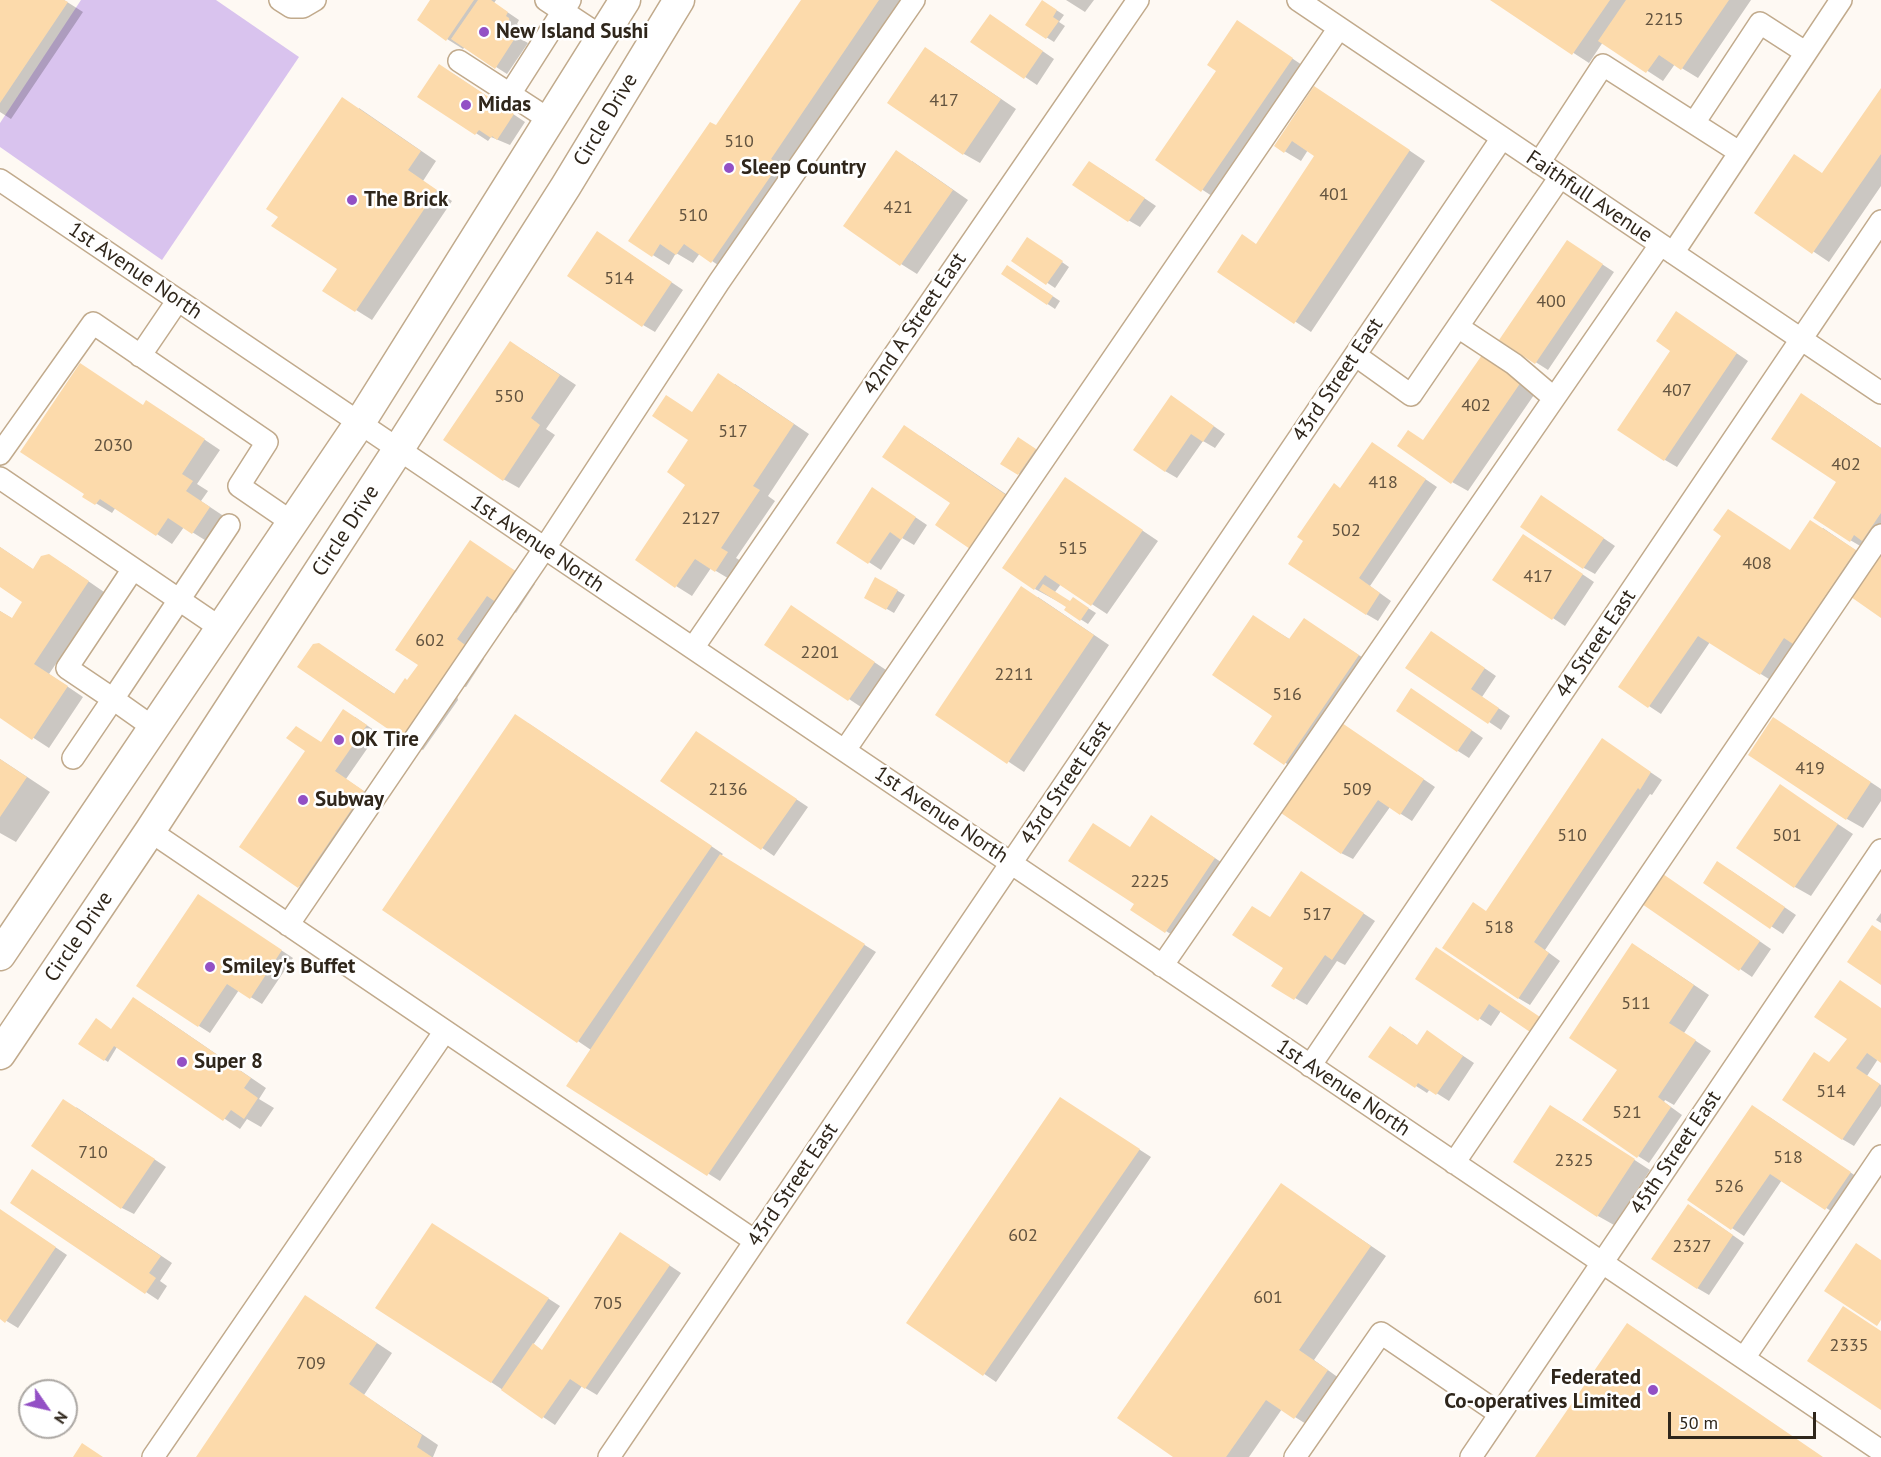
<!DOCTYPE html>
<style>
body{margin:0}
#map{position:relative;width:1881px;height:1457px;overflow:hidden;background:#fef9f3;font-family:"PT Sans",sans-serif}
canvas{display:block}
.north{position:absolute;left:18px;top:1379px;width:60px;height:60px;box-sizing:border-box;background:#fff;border:2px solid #aca8a4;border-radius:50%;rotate:124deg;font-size:16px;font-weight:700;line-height:24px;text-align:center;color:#2f261b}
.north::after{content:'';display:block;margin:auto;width:21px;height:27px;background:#9350c5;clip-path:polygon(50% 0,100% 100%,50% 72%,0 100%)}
.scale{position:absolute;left:1668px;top:1412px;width:148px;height:27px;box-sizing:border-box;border:3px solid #2f261b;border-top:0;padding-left:8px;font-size:18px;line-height:21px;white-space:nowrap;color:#2f261b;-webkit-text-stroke:4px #fff;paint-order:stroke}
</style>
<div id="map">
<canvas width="1881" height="1457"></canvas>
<div class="north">N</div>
<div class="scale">50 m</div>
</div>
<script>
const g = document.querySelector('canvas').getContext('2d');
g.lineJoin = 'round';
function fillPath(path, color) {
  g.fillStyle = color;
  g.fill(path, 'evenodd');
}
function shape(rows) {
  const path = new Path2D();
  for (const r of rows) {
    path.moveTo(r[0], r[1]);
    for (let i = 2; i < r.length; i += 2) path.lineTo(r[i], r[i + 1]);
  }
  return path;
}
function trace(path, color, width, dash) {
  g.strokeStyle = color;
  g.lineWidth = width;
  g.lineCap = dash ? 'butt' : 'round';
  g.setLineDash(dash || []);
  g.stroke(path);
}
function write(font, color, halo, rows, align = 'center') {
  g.font = font + ' "PT Sans",sans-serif';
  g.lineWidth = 5;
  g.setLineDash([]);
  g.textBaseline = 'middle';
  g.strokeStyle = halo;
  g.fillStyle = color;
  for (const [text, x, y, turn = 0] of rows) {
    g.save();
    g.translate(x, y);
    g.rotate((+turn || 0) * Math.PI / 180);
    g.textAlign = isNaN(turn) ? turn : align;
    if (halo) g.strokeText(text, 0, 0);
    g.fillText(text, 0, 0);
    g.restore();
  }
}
const green = shape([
 [81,0,216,0,299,57,162,260,0,147,0,123]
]);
const shadow = shape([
 [0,0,64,0,83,12,11,119,0,112],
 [432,0,496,0,494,3,519,20,517,24,520,26,522,34,519,38,528,43,507,74,465,47,463,49,447,39,419,20],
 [803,0,901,0,787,169,727,271,700,253,693,263,676,253,669,265,630,241,716,127],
 [1066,0,1094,0,1085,12],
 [1492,0,1751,0,1698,78,1675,64,1663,81,1603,42,1589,63],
 [1050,6,1064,15,1059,22,1065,26,1054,42,1027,25],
 [1238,22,1308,69,1218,200,1157,160,1218,70],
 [1002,23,1054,59,1037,85,973,42],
 [941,58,1016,109,980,163,964,154],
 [452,73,525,122,510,145,491,137,488,141,419,96],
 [1881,90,1881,186,1829,262,1756,213,1823,174],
 [1330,97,1425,161,1311,332,1219,271,1257,245,1316,156,1308,150,1301,161,1276,146],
 [359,108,436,161,423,181,452,201,372,320,324,290,339,269],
 [912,161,968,200,917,274,901,264],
 [1101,169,1156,206,1140,227,1128,220],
 [609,240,683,290,655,332,643,325],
 [1035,243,1069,267,1055,288,1013,260],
 [1579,249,1614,272,1548,370,1501,340],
 [1015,271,1060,301,1055,309,1003,274],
 [1688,320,1748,361,1677,467,1665,460,1673,350],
 [526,352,576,385,546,429,555,435,519,488,503,479],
 [1482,357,1536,392,1468,491,1452,482],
 [735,384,809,434,768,496,775,501,736,558,743,562,731,580,711,568,692,596,676,586,693,414],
 [1172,397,1225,434,1215,448,1203,441,1177,478,1165,471],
 [1814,402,1881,448,1881,537,1862,547,1850,540,1838,481],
 [143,405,162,411,220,450,197,484,208,491,201,501,225,517,208,542,184,527,172,544,116,507,112,513,84,496],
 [920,436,1025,507,990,558,974,549],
 [1026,443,1043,454,1026,478,1019,474],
 [1384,451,1437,487,1370,586,1391,601,1378,621,1366,614,1341,489],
 [1066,479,1158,541,1107,614,1061,584,1055,592,1071,603,1080,603,1096,613,1088,624,1066,610,1068,607,1035,589],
 [884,496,927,525,914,545,902,538,881,570,838,542],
 [1553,504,1615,546,1595,574,1584,568],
 [1823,528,1867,558,1772,681,1710,642,1661,714,1620,687],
 [470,542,535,584,516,613,503,605,472,649,484,659,466,687,460,686,456,691,458,700,423,750,408,741,319,644,396,695,408,681,420,664],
 [1536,543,1594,582,1565,626,1495,580],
 [0,547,34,570,65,565,104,592,49,674,83,697,49,748,0,716,0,611,13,619,24,602,0,585],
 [876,579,905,595,894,613,866,597],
 [1038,597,1109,645,1024,772,937,714],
 [803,614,886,670,861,707,766,644],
 [1254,617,1291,640,1305,620,1374,665,1301,773,1255,743,1274,715],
 [1443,640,1496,676,1482,697,1510,716,1501,730,1407,667],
 [1423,697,1483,738,1469,758,1458,751],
 [355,717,378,733,346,779,375,799,311,894,241,847,322,743],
 [528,723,723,854,721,856,876,952,720,1181,568,1085,591,1050,385,910],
 [1789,728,1881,789,1881,801,1863,828,1847,819],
 [1354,732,1435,787,1412,821,1390,807,1353,859,1341,853],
 [708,740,808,807,774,856,662,780],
 [1603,740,1662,780,1652,795,1650,794,1545,950,1560,961,1530,1005,1518,998,1487,912],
 [0,759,50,792,16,842,0,833],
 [1780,786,1853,834,1811,896,1795,887],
 [1168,827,1230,868,1182,941,1132,910,1136,904,1131,849],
 [1730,870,1796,915,1783,934,1705,883],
 [1313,880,1375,921,1345,965,1337,961,1307,1005,1273,985,1285,968,1270,918],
 [1675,883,1771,949,1752,977,1644,904],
 [210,903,293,958,262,1004,239,990,210,1033,199,1026],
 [1881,913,1881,923,1876,920],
 [1648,954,1709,995,1684,1033,1711,1051,1674,1105,1665,1100,1664,1102,1682,1115,1649,1163,1638,1156,1619,1069],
 [1448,956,1550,1025,1542,1037,1501,1011,1491,1026,1417,978],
 [149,1008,266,1088,259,1099,274,1108,261,1127,247,1119,240,1129,117,1047,108,1062,81,1044,112,1030],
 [1881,1008,1881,1061,1878,1059,1867,1076,1881,1085,1881,1106,1854,1146,1842,1139,1830,1063],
 [1427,1032,1474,1063,1449,1101,1430,1089,1427,1093,1416,1086,1402,1034,1418,1046],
 [1072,1106,1151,1157,996,1382,908,1322],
 [76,1107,166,1167,134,1214,122,1208],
 [1567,1116,1650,1170,1614,1225,1598,1216],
 [1768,1116,1866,1183,1842,1218,1782,1180,1744,1236,1689,1200],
 [45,1178,172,1263,160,1281,167,1286,158,1300,12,1203],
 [1281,1185,1386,1256,1314,1360,1343,1381,1311,1427,1282,1409,1249,1457,1176,1457],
 [0,1210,67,1255,18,1328,0,1317],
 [1701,1213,1744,1243,1709,1295,1697,1288],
 [444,1232,560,1306,533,1345,543,1351,633,1241,681,1273,597,1395,582,1386,555,1425,491,1382],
 [321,1306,392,1353,364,1395,438,1445,433,1457,198,1457]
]);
const building = shape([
 [0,0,64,0,68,2,0,103],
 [430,0,474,0,446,41,417,20],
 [478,0,491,0,508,12,506,16,509,18,510,26,508,30,517,35,495,69,451,39],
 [801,0,879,0,771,159,779,164,711,263,684,244,676,255,660,244,652,257,628,241,710,122,716,125],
 [1042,0,1057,10,1053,17,1059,21,1046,39,1025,25],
 [1490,0,1610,0,1572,55],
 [1626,0,1729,0,1681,70,1659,55,1646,73,1598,41],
 [990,14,1043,51,1024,79,970,42],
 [1237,20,1293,58,1201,192,1155,160,1216,71,1207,65],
 [925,47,1001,99,963,155,887,103],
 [439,64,514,114,497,140,492,136,491,138,479,130,475,135,417,97],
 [1314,86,1410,150,1294,324,1217,272,1242,234,1256,244,1314,156,1292,141,1284,153,1274,146],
 [1881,88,1881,154,1812,254,1754,213,1794,154,1822,173],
 [342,97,421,151,408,170,437,190,355,312,322,291,337,269,271,226,278,217,266,209],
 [896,150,953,190,900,266,843,226],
 [1089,161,1145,198,1128,222,1072,185],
 [597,231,672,282,642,327,567,276],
 [1027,237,1063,261,1046,285,1011,261],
 [1567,240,1603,264,1535,364,1499,340],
 [1007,265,1053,296,1047,305,1001,274],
 [1676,311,1737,353,1664,461,1617,430,1670,351,1656,341],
 [510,341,560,375,531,418,540,425,503,481,443,440],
 [1482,355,1521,382,1451,484,1397,446,1408,430,1423,440],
 [80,363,143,405,146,400,205,439,182,474,193,481,186,491,210,507,192,534,168,518,156,536,100,499,95,505,82,497,84,494,20,452],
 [718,373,794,424,753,486,760,490,721,548,728,552,715,572,695,559,675,588,635,560,685,485,667,472,688,440,652,416,666,395,692,412],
 [1801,393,1881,448,1881,513,1862,541,1854,535,1850,542,1813,518,1836,482,1771,439],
 [1171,395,1214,426,1203,442,1191,434,1165,472,1133,450],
 [904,425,1009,497,973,551,935,525,950,503,882,457],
 [1018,437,1036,449,1018,475,1000,464],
 [1372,442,1426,479,1359,578,1380,593,1366,615,1288,564,1303,541,1297,537,1334,483,1340,488],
 [1065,477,1143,530,1091,606,1045,575,1034,590,1002,568],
 [872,487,916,517,901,540,890,532,868,564,836,543],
 [1541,495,1604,538,1583,569,1520,527],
 [1728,509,1790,550,1810,520,1856,550,1793,644,1784,638,1760,675,1698,636,1648,708,1618,687,1721,536,1713,530],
 [1523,534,1583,574,1552,620,1492,580],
 [470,540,520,574,500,605,487,596,457,639,468,647,446,680,443,678,440,682,442,690,407,742,297,667,313,644,319,643,394,694,405,678,407,680,418,665,395,650],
 [0,547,33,569,41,556,49,554,89,581,34,664,68,686,32,740,0,718,0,611,12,618,22,602,0,587],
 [1881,554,1881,618,1851,597],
 [875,577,898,590,886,610,864,598],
 [1043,584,1070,601,1073,597,1089,608,1080,621,1064,610,1066,607,1039,590],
 [1021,586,1094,635,1007,764,935,715],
 [791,605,875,662,848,701,764,645],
 [1253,615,1289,639,1304,618,1359,655,1284,765,1253,744,1272,716,1212,675],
 [1431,631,1485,668,1471,689,1499,708,1488,724,1405,668],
 [1411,688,1472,730,1457,752,1396,711],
 [343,709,367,725,335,771,364,791,298,888,239,847,305,751,286,738,296,726,321,742],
 [515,714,712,846,577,1043,382,910],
 [1773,717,1871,782,1846,820,1748,755],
 [1342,723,1424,779,1400,815,1378,800,1341,854,1281,813],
 [696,731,797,799,761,850,660,781],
 [1602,738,1651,772,1640,790,1638,788,1534,942,1549,953,1518,999,1442,948,1473,902,1486,911],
 [0,759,27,777,0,817],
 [1780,784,1838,824,1794,888,1736,848],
 [1151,815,1215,858,1165,933,1130,910,1134,904,1068,861,1093,823,1130,847],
 [720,854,865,944,707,1176,566,1086],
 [1717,861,1785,907,1770,929,1703,883],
 [1301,871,1364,913,1332,960,1325,955,1294,1000,1271,986,1283,968,1232,935,1252,906,1270,917],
 [1663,874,1760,941,1739,971,1642,904],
 [198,894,282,950,250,999,227,984,198,1027,136,986],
 [1872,925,1881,931,1881,985,1847,962],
 [1632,943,1694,985,1669,1023,1696,1040,1658,1097,1671,1107,1637,1158,1582,1120,1617,1070,1569,1038],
 [1436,947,1540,1017,1530,1032,1489,1004,1478,1021,1415,979],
 [1840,980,1881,1008,1881,1063,1867,1053,1856,1068,1880,1084,1842,1140,1782,1100,1814,1052,1829,1062,1847,1039,1814,1017],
 [133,997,251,1078,244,1088,258,1098,244,1119,231,1110,223,1121,114,1046,104,1061,78,1044,96,1018,111,1029],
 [1390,1026,1417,1045,1427,1030,1463,1056,1436,1095,1418,1083,1415,1088,1368,1057],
 [1060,1097,1140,1149,983,1376,906,1323],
 [63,1099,155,1159,121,1209,31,1146],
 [1550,1105,1635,1159,1597,1217,1513,1162],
 [1752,1105,1851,1172,1825,1210,1770,1174,1731,1230,1687,1200],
 [32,1169,161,1256,149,1273,156,1278,145,1294,10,1203],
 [1281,1183,1371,1246,1299,1350,1328,1370,1294,1419,1266,1400,1226,1457,1173,1457,1117,1418],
 [1688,1204,1733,1235,1697,1289,1651,1259],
 [0,1209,56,1247,5,1323,0,1319],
 [432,1223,549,1298,491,1383,375,1308],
 [620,1232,670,1265,585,1389,570,1379,542,1419,501,1390,533,1343,542,1350],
 [1856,1243,1881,1260,1881,1320,1877,1326,1824,1291],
 [305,1295,377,1343,349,1384,422,1435,417,1447,432,1457,196,1457],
 [1843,1306,1881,1331,1881,1410,1807,1361],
 [1627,1323,1823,1457,1535,1457],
 [82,1443,103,1457,73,1457]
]);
const minor = shape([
 [280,0,291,7,303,7,315,0],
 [546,0,602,37],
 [1298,0,1881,393],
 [459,61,510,94,570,0],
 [510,94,550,120],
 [1694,123,1760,23,1805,52],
 [1539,163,1603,65,1739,152],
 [0,180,1881,1451],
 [1673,253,1841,0],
 [1458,327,1514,364,1554,398],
 [1355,355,1411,395,1560,177],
 [140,356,178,300],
 [0,454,93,323,267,442,239,486,293,523],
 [0,478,222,629],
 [693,648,1138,0],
 [154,728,113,699,229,525],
 [845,750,1339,28],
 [73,758,113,699,67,668,133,569],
 [150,831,755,1241],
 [288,925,544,549,719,282,914,0],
 [1162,966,1660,245],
 [1310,1066,1881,221],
 [1454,1163,1881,535],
 [1744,1358,1881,1156],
 [153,1457,445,1031],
 [609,1457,1502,138],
 [1295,1457,1381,1333,1500,1414],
 [1471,1457,1881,850]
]);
const highway = shape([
 [0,955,359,424,625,0],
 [0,1054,150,831,398,450,566,186,679,0]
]);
const markers = [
 [484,32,6,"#9350c5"],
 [466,105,6,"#9350c5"],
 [729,168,6,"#9350c5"],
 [352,200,6,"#9350c5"],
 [339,740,6,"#9350c5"],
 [303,800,6,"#9350c5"],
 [210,967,6,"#9350c5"],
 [182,1062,6,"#9350c5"],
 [1653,1390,6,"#9350c5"]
];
const numberNames = [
 ["2215",1664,20],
 ["417",944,101],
 ["510",739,142],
 ["401",1334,195],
 ["421",898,208],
 ["510",693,216],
 ["514",619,279],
 ["400",1551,302],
 ["407",1677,391],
 ["550",509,397],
 ["402",1476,406],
 ["517",733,432],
 ["2030",113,446],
 ["402",1846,465],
 ["418",1383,483],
 ["2127",701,519],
 ["502",1346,531],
 ["515",1073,549],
 ["408",1757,564],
 ["417",1538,577],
 ["602",430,641],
 ["2201",820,653],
 ["2211",1014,675],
 ["516",1287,695],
 ["419",1810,769],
 ["2136",728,790],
 ["509",1357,790],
 ["510",1572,836],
 ["501",1787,836],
 ["2225",1150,882],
 ["517",1317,915],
 ["518",1499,928],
 ["511",1636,1004],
 ["514",1831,1092],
 ["521",1627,1113],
 ["710",93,1153],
 ["518",1788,1158],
 ["2325",1574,1161],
 ["526",1729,1187],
 ["602",1023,1236],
 ["2327",1692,1247],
 ["601",1268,1298],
 ["705",608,1304],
 ["2335",1849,1346],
 ["709",311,1364]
];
const poiNames = [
 ["New Island Sushi",496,32],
 ["Midas",478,105],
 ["Sleep Country",741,168],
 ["The Brick",364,200],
 ["OK Tire",351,740],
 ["Subway",315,800],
 ["Smiley's Buffet",222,967],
 ["Super 8",194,1062],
 ["Federated",1641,1378,"right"],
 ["Co-operatives Limited",1641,1402,"right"]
];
const streetNames = [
 ["Circle Drive",606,120,-59],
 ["Faithfull Avenue",1589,197,34],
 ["1st Avenue North",135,271,34],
 ["42nd A Street East",915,324,-56],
 ["43rd Street East",1338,380,-56],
 ["Circle Drive",346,531,-57],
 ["1st Avenue North",537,544,34],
 ["44 Street East",1596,644,-56],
 ["43rd Street East",1066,783,-56],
 ["1st Avenue North",941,815,34],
 ["Circle Drive",79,937,-56],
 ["1st Avenue North",1343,1088,34],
 ["45th Street East",1676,1153,-56],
 ["43rd Street East",793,1185,-56]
];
fillPath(green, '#d9c3ee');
fillPath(shadow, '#0003');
fillPath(building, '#fcdaab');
trace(minor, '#c1aa8c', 24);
trace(highway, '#c1aa8c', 33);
trace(minor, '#fff', 21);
trace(highway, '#fff', 30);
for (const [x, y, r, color] of markers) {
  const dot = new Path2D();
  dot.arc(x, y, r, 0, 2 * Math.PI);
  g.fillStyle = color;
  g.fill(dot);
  trace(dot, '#fff', 2);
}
write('18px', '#62533f', null, numberNames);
write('bold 21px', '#2f261b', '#fff', poiNames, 'left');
write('21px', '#2f261b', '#fff', streetNames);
</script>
